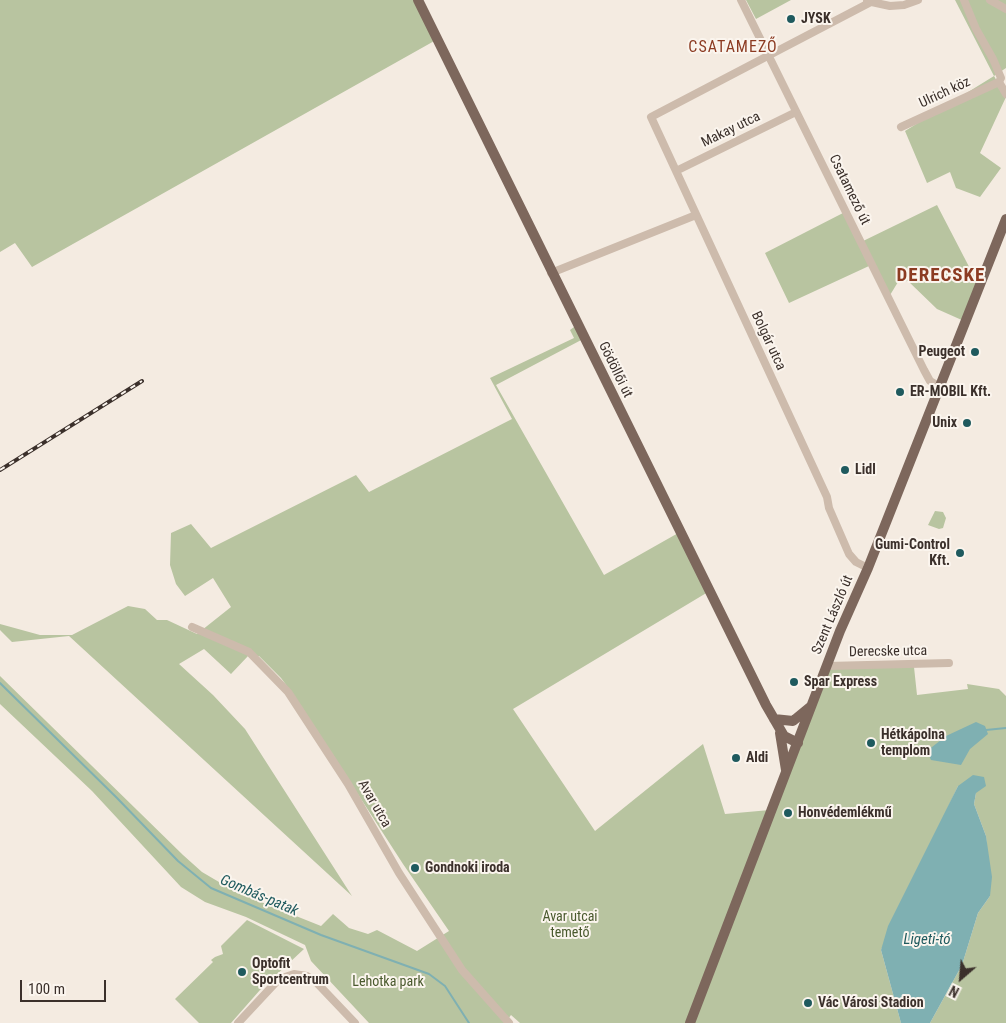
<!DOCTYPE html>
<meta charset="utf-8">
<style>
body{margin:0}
#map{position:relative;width:1006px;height:1023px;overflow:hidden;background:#f4ebe1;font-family:"Roboto Condensed",sans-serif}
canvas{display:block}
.north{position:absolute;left:936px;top:953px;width:50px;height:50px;-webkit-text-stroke:4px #fbf5ee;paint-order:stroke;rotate:207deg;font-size:14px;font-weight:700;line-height:20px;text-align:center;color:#3b302b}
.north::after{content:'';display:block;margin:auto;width:18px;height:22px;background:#3b302b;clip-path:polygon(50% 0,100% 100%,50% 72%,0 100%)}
.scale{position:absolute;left:20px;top:980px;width:86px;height:22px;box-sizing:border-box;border:2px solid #3b302b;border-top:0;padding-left:6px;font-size:15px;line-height:18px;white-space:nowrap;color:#3b302b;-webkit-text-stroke:4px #fbf5ee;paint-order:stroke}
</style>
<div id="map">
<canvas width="1006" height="1023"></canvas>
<div class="north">N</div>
<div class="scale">100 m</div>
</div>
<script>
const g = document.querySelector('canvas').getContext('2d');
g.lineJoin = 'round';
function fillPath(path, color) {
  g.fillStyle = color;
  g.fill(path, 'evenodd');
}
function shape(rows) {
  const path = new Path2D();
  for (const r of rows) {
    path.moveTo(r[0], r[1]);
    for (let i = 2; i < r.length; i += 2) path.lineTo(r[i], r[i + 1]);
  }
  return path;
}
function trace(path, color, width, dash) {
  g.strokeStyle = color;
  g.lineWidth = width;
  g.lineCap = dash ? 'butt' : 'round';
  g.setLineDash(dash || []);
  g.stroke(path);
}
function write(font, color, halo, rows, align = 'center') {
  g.font = font + ' "Roboto Condensed",sans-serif';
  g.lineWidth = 4;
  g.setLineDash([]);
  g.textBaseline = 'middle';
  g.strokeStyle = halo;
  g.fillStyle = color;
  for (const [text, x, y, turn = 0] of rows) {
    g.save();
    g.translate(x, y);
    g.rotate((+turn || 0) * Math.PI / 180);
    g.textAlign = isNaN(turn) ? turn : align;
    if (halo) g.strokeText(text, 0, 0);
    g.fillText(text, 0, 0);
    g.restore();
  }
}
const green = shape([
 [0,0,416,0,436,40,32,267,15,243,0,252],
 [746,0,791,0,756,19],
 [955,0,1006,0,1006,68,994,76,1006,97,980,153,1001,168,980,197,956,188,950,172,927,183,905,131,994,76],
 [937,205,978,284,964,321,937,309,908,281,898,282,887,300,869,266,789,303,765,253,843,213,859,243],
 [578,324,585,338,496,385,604,575,680,532,708,592,513,709,595,831,703,744,725,814,770,810,823,668,914,667,917,695,968,689,967,684,999,689,1006,696,1006,1023,930,1023,962,965,978,913,990,896,986,836,974,804,976,793,958,786,881,950,901,1023,520,1023,511,1015,505,1023,369,1023,311,961,305,945,246,917,205,902,181,887,92,791,0,704,0,676,183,855,202,872,236,892,321,926,333,914,349,928,368,934,377,930,417,951,449,931,403,864,295,697,281,678,259,656,248,656,231,674,204,649,179,664,213,695,245,729,352,896,69,636,12,642,0,630,0,624,40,635,72,635,128,606,145,609,157,620,167,620,197,634,231,607,213,578,185,596,176,584,170,565,171,533,191,524,211,548,356,475,369,492,512,419,490,378,574,338,570,330],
 [935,511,943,512,946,518,943,528,939,529,928,525],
 [247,920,304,949,260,990,231,1023,199,1023,175,999,213,962,211,960,215,957,223,954,221,946]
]);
const water = shape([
 [976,722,985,726,988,734,970,749,961,765,931,760,927,751,946,736],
 [973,775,984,777,986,786,976,793,974,804,986,836,992,877,990,896,978,913,962,965,930,1023,901,1023,881,950,888,926,958,786]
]);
const stream = shape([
 [0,683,117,798,178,861,211,888,321,935,429,974,445,986,469,1023],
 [986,730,1006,728]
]);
const minor = shape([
 [741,0,924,370,930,381,940,387],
 [964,0,976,29,993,59,1001,78,999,82],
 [990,0,1006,9],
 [867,1,890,6,904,5,918,0],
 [999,82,1006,94],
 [901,127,999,82],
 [676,171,796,112],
 [551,273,696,215],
 [868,568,856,562,849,554,829,508,827,497,651,117,871,2],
 [192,627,249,652,288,692,348,784,399,873,462,970,509,1023],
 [827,666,949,663],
 [238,1023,279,979,294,974,307,976,316,982,355,1023]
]);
const major = shape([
 [418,0,766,705,784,736,798,743],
 [774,719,793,721,810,707],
 [780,733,786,770],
 [690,1023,840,631,868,568,1006,219]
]);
const rail = shape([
 [0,470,142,381]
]);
const markers = [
 [791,19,5,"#1f5a5e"],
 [975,352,5,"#1f5a5e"],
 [900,392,5,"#1f5a5e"],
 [967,423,5,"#1f5a5e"],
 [845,470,5,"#1f5a5e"],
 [960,553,5,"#1f5a5e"],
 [794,682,5,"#1f5a5e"],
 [871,743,5,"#1f5a5e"],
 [736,758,5,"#1f5a5e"],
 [788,813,5,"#1f5a5e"],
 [415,868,5,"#1f5a5e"],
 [242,972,5,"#1f5a5e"],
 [808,1003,5,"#1f5a5e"]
];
const poiNames = [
 ["JYSK",801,19],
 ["Peugeot",965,352,"right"],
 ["ER-MOBIL Kft.",910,392],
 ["Unix",957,423,"right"],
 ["Lidl",855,470],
 ["Gumi-Control",950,545,"right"],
 ["Kft.",950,561,"right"],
 ["Spar Express",804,682],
 ["Hétkápolna",881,735],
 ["templom",881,751],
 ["Aldi",746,758],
 ["Honvédemlékmű",798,813],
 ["Gondnoki iroda",425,868],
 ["Optofit",252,964],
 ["Sportcentrum",252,980],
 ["Vác Városi Stadion",818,1003]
];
const streetNames = [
 ["Ulrich köz",945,93,-25],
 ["Makay utca",731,130,-26],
 ["Csatamező út",849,190,64],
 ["Bolgár utca",768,341,65],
 ["Gödöllői út",615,370,64],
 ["Szent László út",833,615,-67],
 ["Derecske utca",888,652,-1],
 ["Avar utca",374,804,60]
];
const parkNames = [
 ["Avar utcai",570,917],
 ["temető",570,933],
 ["Lehotka park",388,982]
];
const waterNames = [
 ["Gombás-patak",259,896,23],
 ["Ligeti-tó",927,940]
];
const quarterNames = [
 ["CSATAMEZŐ",733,48]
];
const districtNames = [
 ["DERECSKE",941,276]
];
fillPath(green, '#b8c4a0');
fillPath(water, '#7fb0b2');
trace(stream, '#7fb0b2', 2);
trace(minor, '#cdbbac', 8);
trace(major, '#7d675c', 10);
trace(rail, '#3b302b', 4);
trace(rail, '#fbf5ee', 2, [5.5]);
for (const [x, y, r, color] of markers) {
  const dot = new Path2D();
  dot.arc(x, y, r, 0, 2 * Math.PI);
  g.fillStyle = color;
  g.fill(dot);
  trace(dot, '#fbf5ee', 2);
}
write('bold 14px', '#3b302b', '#fbf5ee', poiNames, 'left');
write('14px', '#3b302b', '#fbf5ee', streetNames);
write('14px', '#4a5a2e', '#fbf5ee', parkNames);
write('italic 15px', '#1f5a5e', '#fbf5ee', waterNames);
g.letterSpacing = '1px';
write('16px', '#8c3b22', '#fbf5ee', quarterNames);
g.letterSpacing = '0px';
g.letterSpacing = '1px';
write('bold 19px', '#8c3b22', '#fbf5ee', districtNames);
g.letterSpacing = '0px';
</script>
